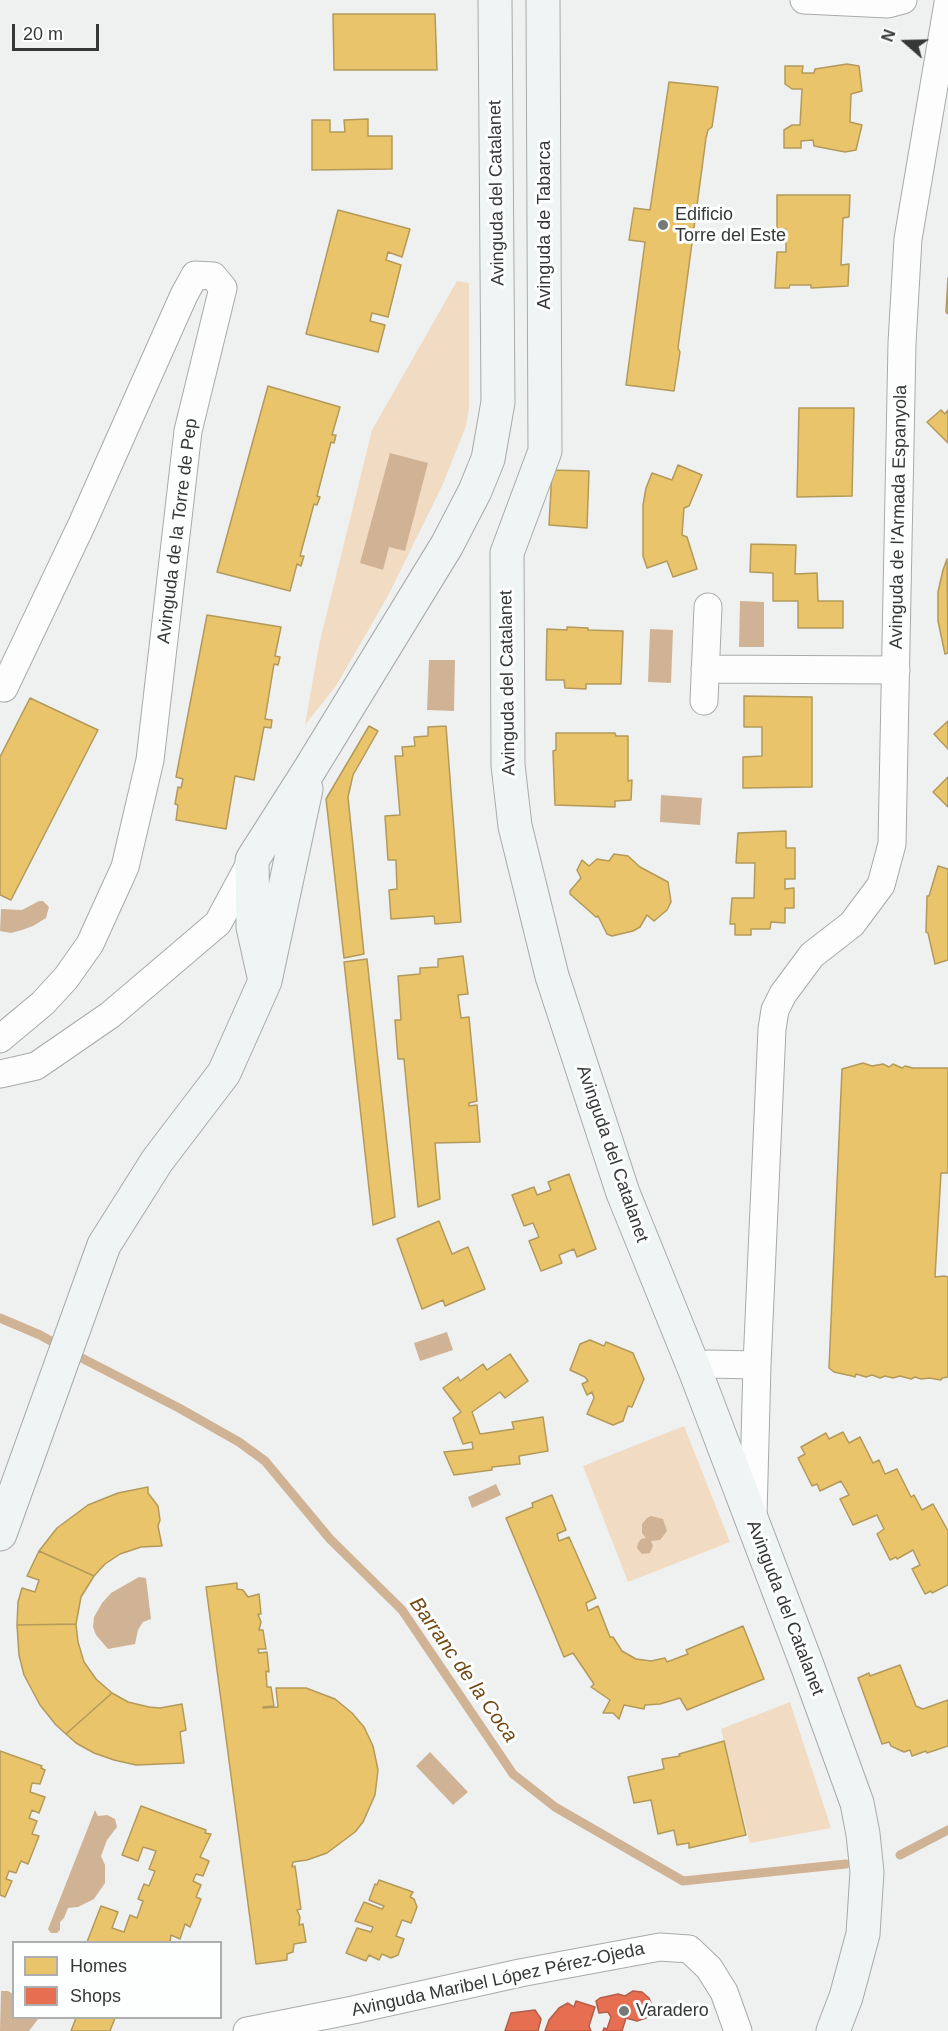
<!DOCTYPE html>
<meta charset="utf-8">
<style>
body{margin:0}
#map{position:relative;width:948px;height:2031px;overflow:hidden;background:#eff1f1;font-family:Arial,sans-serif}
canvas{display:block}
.legend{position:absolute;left:12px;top:1941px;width:210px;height:78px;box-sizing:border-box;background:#fdffff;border:2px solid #adafaf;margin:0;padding:8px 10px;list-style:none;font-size:18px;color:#363838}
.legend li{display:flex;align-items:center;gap:12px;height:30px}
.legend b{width:30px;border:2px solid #adafaf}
.north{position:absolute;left:876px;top:12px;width:60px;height:60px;-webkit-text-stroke:4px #fdffff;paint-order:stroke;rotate:290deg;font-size:16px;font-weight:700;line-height:24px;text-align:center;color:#363838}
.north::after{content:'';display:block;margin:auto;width:21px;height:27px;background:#363838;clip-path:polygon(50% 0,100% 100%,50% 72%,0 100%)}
.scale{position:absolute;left:12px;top:24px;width:87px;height:27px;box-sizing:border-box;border:3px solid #363838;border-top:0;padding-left:8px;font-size:18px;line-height:21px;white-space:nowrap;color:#363838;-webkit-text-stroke:4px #fdffff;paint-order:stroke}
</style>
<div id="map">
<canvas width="948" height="2031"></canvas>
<ul class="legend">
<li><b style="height:16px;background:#e9c46a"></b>Homes</li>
<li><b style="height:16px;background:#e76f51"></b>Shops</li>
</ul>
<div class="north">N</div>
<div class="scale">20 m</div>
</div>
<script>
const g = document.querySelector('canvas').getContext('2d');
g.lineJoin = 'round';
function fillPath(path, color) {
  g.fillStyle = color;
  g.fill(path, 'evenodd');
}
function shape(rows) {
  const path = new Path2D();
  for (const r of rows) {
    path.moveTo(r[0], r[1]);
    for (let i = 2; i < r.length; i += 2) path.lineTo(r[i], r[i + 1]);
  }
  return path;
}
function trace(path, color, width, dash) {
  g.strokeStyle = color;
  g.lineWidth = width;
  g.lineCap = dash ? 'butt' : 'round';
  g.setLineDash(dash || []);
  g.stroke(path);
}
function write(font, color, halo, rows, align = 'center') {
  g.font = font + ' Arial,sans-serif';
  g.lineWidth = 6;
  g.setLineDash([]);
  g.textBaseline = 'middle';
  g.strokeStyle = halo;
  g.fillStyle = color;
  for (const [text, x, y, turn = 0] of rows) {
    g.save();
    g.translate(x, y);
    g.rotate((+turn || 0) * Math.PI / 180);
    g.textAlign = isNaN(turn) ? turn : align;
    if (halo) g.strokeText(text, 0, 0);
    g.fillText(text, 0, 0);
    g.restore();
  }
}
const green = shape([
 [457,281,469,283,469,408,466,426,443,484,389,594,336,686,305,725,319,645,372,430],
 [684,1426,730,1542,628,1582,583,1466],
 [790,1702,831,1828,750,1843,721,1729]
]);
const water = shape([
 [390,453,428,463,405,551,389,547,383,570,360,563],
 [740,601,764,602,764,647,739,647],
 [650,629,673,630,671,683,648,682],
 [429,660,455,660,454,711,427,710],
 [661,795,702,798,700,825,660,822],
 [39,901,43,901,49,907,46,918,33,926,22,930,11,933,0,931,1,909,22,910],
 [447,1332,453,1350,420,1361,414,1343],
 [496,1484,501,1495,472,1508,468,1497],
 [651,1516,663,1519,667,1531,660,1540,651,1541,653,1546,650,1553,642,1554,637,1548,638,1543,641,1539,646,1538,642,1533,642,1524,647,1518],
 [139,1577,146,1578,151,1619,143,1622,138,1630,135,1644,108,1649,96,1635,93,1627,94,1617,102,1603,111,1593],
 [430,1752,468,1792,453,1805,416,1766],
 [95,1810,98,1816,107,1815,115,1819,117,1827,107,1840,101,1856,105,1865,105,1883,94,1899,78,1907,68,1908,64,1918,60,1922,60,1930,57,1933,51,1933,48,1929],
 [1,1991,8,1991,13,1994,14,2018,39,2018,29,2031,0,2031]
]);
const homes = shape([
 [333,14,435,14,437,70,334,70,333,14],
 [847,64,859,66,862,91,851,94,850,122,862,125,856,150,845,152,814,146,813,140,801,141,801,148,784,148,784,130,792,125,800,125,802,89,792,89,785,84,785,66,803,66,802,73,814,73,815,69,847,64],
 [669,82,718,87,712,127,708,130,706,138,678,348,680,352,674,391,626,385,645,242,629,240,634,208,650,210,669,82],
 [368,119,368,136,392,136,392,169,312,170,312,120,330,120,330,132,345,132,344,120,368,119],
 [777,195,850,195,849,217,843,218,841,265,849,264,848,286,811,288,811,285,790,285,789,288,775,288,777,252,786,252,786,229,777,229,777,195],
 [338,210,410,229,402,257,388,252,386,260,401,265,388,317,372,313,370,321,385,325,378,352,306,334,338,210],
 [948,278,948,314,946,312,948,278],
 [268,386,340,407,332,435,336,435,334,443,331,442,317,496,320,497,317,505,314,504,300,556,304,556,301,566,297,564,290,591,217,572,268,386],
 [799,408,854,408,852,496,797,497,799,408],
 [941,410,945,414,948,410,948,443,927,422,941,410],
 [678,465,702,475,689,506,684,508,682,535,687,537,697,569,673,577,667,561,647,568,643,556,643,505,646,488,652,473,672,480,678,465],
 [552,470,589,471,587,528,549,525,552,470],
 [751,544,796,545,795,574,817,573,818,601,843,601,843,628,798,628,798,601,773,601,773,573,750,572,751,544],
 [947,559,948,653,945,654,938,621,938,592,943,570,947,559],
 [207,615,281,627,275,656,280,657,278,665,274,664,265,719,272,720,271,728,264,727,254,780,235,776,226,829,176,820,178,805,175,804,178,787,181,788,183,779,176,777,207,615],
 [567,627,588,628,588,630,623,631,621,684,586,684,586,689,565,688,564,680,546,680,547,629,567,630,567,627],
 [744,696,812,697,812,787,743,788,743,757,762,756,762,727,744,727,744,696],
 [30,698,98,730,11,900,0,895,0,757,30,698],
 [948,721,948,749,934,734,948,721],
 [369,726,378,731,353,775,348,797,364,954,344,958,326,799,369,726],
 [446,726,461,922,435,924,434,916,391,919,389,890,397,889,396,860,388,860,385,816,400,815,395,756,403,756,402,747,415,746,414,737,428,736,428,727,446,726],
 [556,733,615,733,616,736,628,736,628,781,632,780,631,800,615,801,615,807,555,805,553,751,556,750,556,733],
 [948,777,948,807,933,792,948,777],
 [786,831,786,848,795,848,795,879,785,879,785,889,794,888,794,908,785,908,785,923,771,922,770,929,751,929,751,935,735,935,735,924,730,924,732,898,754,898,755,863,736,863,738,833,786,831],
 [614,854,628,856,640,867,668,882,671,902,667,910,654,921,647,915,640,927,633,931,612,936,607,934,598,916,596,917,570,894,570,891,581,878,577,870,582,860,589,866,597,859,609,861,614,854],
 [938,866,948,869,948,960,935,964,928,933,926,932,927,896,929,896,938,866],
 [463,956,468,994,458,995,461,1018,469,1017,477,1101,469,1103,469,1106,477,1105,480,1142,435,1143,440,1199,418,1207,404,1059,398,1059,395,1020,401,1020,398,976,420,974,420,968,438,967,438,959,463,956],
 [367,959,395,1217,373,1225,344,962,367,959],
 [863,1063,872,1066,883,1064,889,1067,893,1064,902,1068,905,1066,913,1068,948,1068,948,1173,941,1173,935,1277,944,1276,948,1277,948,1377,942,1378,941,1380,929,1378,921,1379,915,1377,911,1379,900,1376,893,1378,885,1376,880,1378,872,1375,866,1377,856,1374,855,1377,852,1376,834,1372,829,1368,842,1069,863,1063],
 [569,1174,596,1249,577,1257,574,1249,559,1255,562,1263,541,1271,529,1241,539,1237,533,1223,524,1226,512,1195,534,1187,537,1195,551,1190,548,1182,569,1174],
 [439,1221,452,1254,468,1247,485,1289,445,1306,443,1300,422,1309,397,1239,439,1221],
 [590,1340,604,1346,606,1342,633,1353,644,1379,632,1407,628,1406,623,1421,613,1425,587,1414,594,1398,592,1392,587,1395,582,1384,588,1381,585,1377,570,1370,580,1344,590,1340],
 [510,1354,528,1381,505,1398,500,1392,472,1412,480,1434,514,1429,512,1422,543,1417,548,1451,519,1456,520,1464,492,1467,492,1470,454,1475,444,1452,473,1449,472,1442,463,1444,453,1418,461,1412,443,1388,458,1377,460,1381,483,1364,487,1370,510,1354],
 [843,1432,849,1443,860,1437,873,1463,879,1460,885,1474,897,1469,911,1497,914,1495,922,1510,933,1504,948,1531,948,1585,932,1593,931,1591,925,1594,912,1569,920,1565,913,1550,897,1559,896,1557,890,1560,877,1534,884,1529,877,1515,853,1525,840,1499,849,1495,841,1481,820,1491,817,1484,812,1486,798,1458,805,1454,801,1447,826,1433,829,1439,843,1432],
 [148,1487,148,1493,158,1506,160,1520,158,1526,162,1546,141,1547,120,1554,105,1564,94,1576,39,1551,57,1528,88,1505,118,1493,148,1487],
 [552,1495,566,1530,557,1534,559,1541,569,1537,596,1598,586,1603,588,1611,598,1606,610,1637,613,1637,622,1651,636,1659,651,1661,665,1658,667,1662,688,1654,686,1650,743,1626,764,1679,687,1710,680,1698,660,1704,645,1705,644,1709,624,1705,619,1719,613,1713,603,1713,610,1700,591,1687,594,1684,573,1653,564,1657,506,1518,533,1507,532,1503,552,1495],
 [39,1551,94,1576,81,1597,76,1624,17,1625,18,1602,22,1588,35,1592,39,1580,27,1576,39,1551],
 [237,1583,237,1589,243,1590,248,1597,259,1594,261,1614,258,1614,261,1622,259,1630,263,1630,266,1649,258,1649,259,1653,267,1652,269,1672,266,1671,267,1687,271,1687,274,1706,263,1707,263,1708,278,1707,276,1688,306,1688,335,1699,352,1713,364,1727,373,1746,378,1770,375,1795,363,1822,355,1832,327,1853,307,1860,293,1862,292,1867,295,1866,301,1909,297,1910,300,1917,299,1925,303,1924,306,1942,294,1944,293,1952,287,1954,287,1960,256,1964,206,1587,237,1583],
 [76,1624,78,1642,84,1662,96,1679,112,1693,66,1734,56,1725,40,1705,24,1675,19,1655,17,1625,76,1624],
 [900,1665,916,1706,923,1709,948,1700,948,1746,927,1753,926,1751,912,1756,910,1750,904,1752,891,1746,889,1742,882,1744,858,1678,869,1673,870,1676,900,1665],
 [112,1693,128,1702,149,1707,160,1708,182,1704,186,1730,180,1732,184,1763,136,1765,114,1760,94,1753,76,1743,66,1734,112,1693],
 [724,1741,746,1835,689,1848,689,1843,677,1845,674,1830,658,1834,651,1800,634,1803,628,1777,664,1769,662,1759,680,1756,679,1754,724,1741],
 [0,1751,42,1766,41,1768,45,1770,40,1784,32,1783,30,1792,45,1797,39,1813,32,1810,29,1818,37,1821,32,1834,39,1836,28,1864,21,1861,16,1873,9,1871,6,1879,12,1881,5,1897,0,1895,0,1751],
 [141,1806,206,1830,205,1833,211,1834,200,1857,209,1861,203,1876,196,1874,193,1881,201,1885,196,1897,201,1899,190,1927,185,1924,180,1939,171,1935,170,1942,87,1942,101,1906,118,1912,112,1928,124,1932,130,1915,137,1918,143,1901,138,1899,144,1884,149,1886,155,1871,149,1869,156,1851,143,1847,138,1861,122,1855,141,1806],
 [379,1880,413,1892,410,1897,414,1899,417,1907,411,1923,402,1920,396,1936,404,1939,398,1955,391,1958,382,1954,379,1960,369,1955,366,1961,346,1953,357,1928,371,1932,373,1927,355,1921,364,1902,382,1909,384,1906,369,1900,375,1884,377,1885,379,1880],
 [76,2018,115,2018,110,2031,71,2031,76,2018]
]);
const shops = shape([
 [633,1991,642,1992,649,1998,651,2003,649,2014,646,2018,637,2021,626,2018,622,2031,603,2031,604,2028,607,2029,611,2017,608,2012,599,2013,596,2001,600,1998,618,1994,625,1996,633,1991],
 [576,2001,595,2007,589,2026,591,2031,545,2031,549,2020,559,2008,568,2003,574,2007,576,2001],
 [535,2010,541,2019,538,2031,505,2031,511,2013,535,2010]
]);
const stream = shape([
 [0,1318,40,1335,60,1346],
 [72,1353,179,1408,239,1442,265,1461,330,1539,402,1610,513,1774,555,1807,683,1881,846,1864],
 [900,1855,948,1830]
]);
const street = shape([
 [804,0,888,4,903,0],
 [705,669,896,670],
 [704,701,708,607],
 [0,1039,43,1003,66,978,90,944,125,867,150,760,188,431,223,288,213,276,195,275,184,295,82,524,4,688],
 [0,1074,36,1066,110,1015,218,923,252,860],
 [696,1373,708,1364,757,1365],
 [753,1515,757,1365,772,1029,775,1010,783,994,812,955,852,924,881,885,892,844,902,343,908,239,948,3],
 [247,2031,353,2010,520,1973,660,1947,689,1949,709,1968,724,1992,738,2031]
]);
const secondary = shape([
 [543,0,545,451,507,553,508,765,515,826,552,976,623,1193,696,1373,807,1665,857,1803,863,1834,867,1872,863,1934,846,1997,833,2031],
 [265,981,253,927,252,860,310,769,447,545,475,491,488,459,498,402,495,0],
 [0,1534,104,1245,157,1161,224,1073,265,981,306,789]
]);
const markers = [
 [663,225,6,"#777979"],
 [624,2011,6,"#777979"]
];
const streetNames = [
 ["Avinguda del Catalanet",497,193,-91],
 ["Avinguda de Tabarca",545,225,-90],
 ["Avinguda de l'Armada Espanyola",899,517,-89],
 ["Avinguda de la Torre de Pep",178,531,-83],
 ["Avinguda del Catalanet",508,683,-91],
 ["Avinguda del Catalanet",612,1154,71],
 ["Avinguda del Catalanet",785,1608,69],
 ["Avinguda Maribel López Pérez-Ojeda",498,1980,-12]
];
const poiNames = [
 ["Edificio",675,215],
 ["Torre del Este",675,236],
 ["Varadero",636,2011]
];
const waterNames = [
 ["Barranc de la Coca",463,1670,55]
];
fillPath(green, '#f1dbc3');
fillPath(water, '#d0b395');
fillPath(homes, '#e9c46a');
trace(homes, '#b39a5b', 1.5);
fillPath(shops, '#e76f51');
trace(shops, '#b25e4a', 1.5);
trace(stream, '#d0b395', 9);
trace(street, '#a8aaaa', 29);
trace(secondary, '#a8aaaa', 35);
trace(street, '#fdfdfd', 27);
trace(secondary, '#eff4f5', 33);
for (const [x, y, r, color] of markers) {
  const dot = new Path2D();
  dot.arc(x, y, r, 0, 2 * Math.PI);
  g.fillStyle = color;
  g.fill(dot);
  trace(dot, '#fdffff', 2);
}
write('18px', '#363838', '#fdffff', streetNames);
write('18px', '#363838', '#fdffff', poiNames, 'left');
write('italic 20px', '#724814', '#fdffff', waterNames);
</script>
